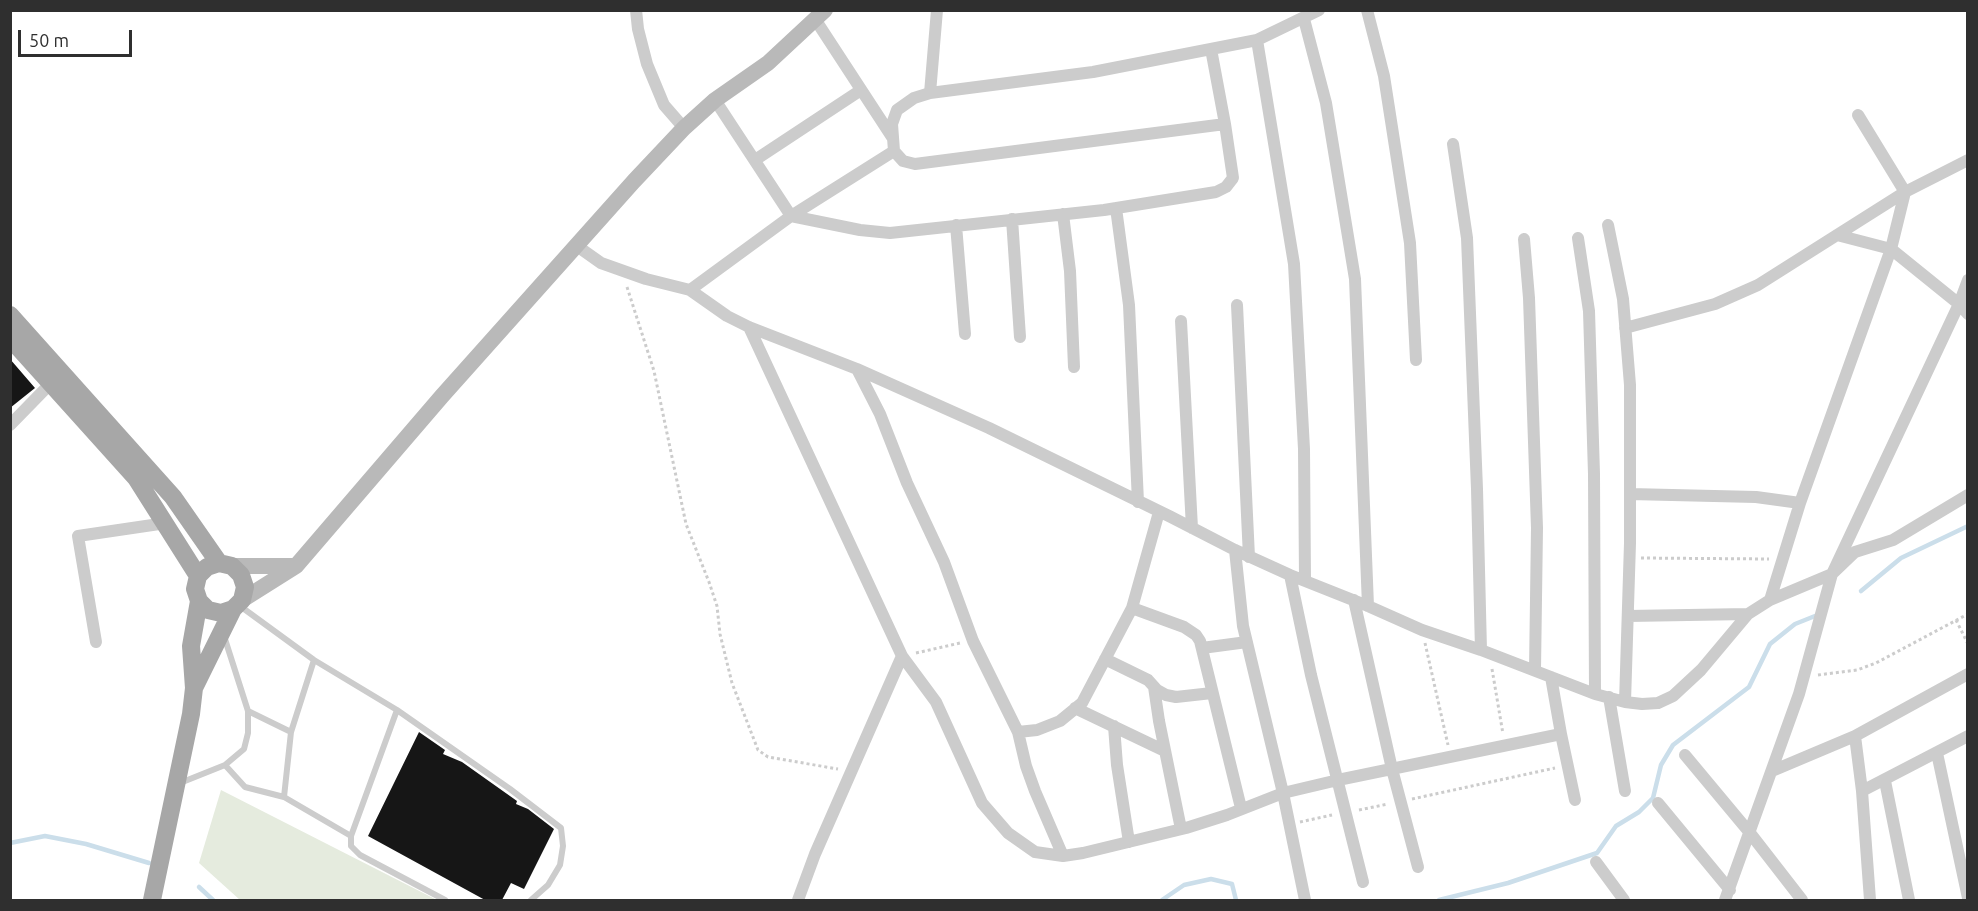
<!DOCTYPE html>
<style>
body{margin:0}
#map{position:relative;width:1978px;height:911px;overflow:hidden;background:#fff;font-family:Ubuntu,sans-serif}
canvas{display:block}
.frame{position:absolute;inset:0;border:12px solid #2f2f2f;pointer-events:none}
.scale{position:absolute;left:18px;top:30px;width:114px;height:27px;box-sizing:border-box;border:3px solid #2f2f2f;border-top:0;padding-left:8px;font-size:18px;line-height:21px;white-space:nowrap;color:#2f2f2f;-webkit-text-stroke:4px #fff;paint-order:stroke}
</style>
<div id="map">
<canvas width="1978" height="911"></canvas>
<div class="frame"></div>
<div class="scale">50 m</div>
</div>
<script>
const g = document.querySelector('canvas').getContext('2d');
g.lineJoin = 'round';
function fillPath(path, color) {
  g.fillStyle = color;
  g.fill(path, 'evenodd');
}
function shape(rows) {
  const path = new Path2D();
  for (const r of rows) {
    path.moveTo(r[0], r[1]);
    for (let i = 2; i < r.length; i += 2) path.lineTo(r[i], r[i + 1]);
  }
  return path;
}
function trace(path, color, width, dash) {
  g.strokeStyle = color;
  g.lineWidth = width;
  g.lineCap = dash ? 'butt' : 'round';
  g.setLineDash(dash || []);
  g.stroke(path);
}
const green = shape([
 [221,790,437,900,240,900,199,863]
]);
const stream = shape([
 [1861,591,1901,558,1968,526],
 [10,843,45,836,86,844,149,863],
 [199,887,213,900],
 [1162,900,1184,885,1211,879,1232,884,1236,900],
 [1439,900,1508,883,1597,853,1616,826,1639,812,1653,798,1661,765,1673,745,1749,687,1770,644,1795,624,1820,614]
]);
const building = shape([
 [10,359,35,388,10,408],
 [419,732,445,750,443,754,462,762,517,801,516,804,528,809,554,829,524,889,511,883,502,900,485,900,368,836]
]);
const path = shape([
 [627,287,654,371,686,524,709,582,717,606,720,634,732,683,758,750,768,757,838,769],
 [1641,558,1769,559],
 [1956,620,1968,644],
 [1425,643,1448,745],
 [916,653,960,643],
 [1492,669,1503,734],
 [1818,675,1857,670,1876,663,1968,614],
 [1412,799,1555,768],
 [1359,810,1388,804],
 [1300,822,1332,815]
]);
const lane = shape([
 [240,606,314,660,397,710,351,836,351,846,360,855,445,900],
 [397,710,510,789,561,828,563,846,560,865,548,885,531,900],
 [248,711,291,732],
 [225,765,245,787,284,797,351,836],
 [180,783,225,765,244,749,248,733,248,711,224,636],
 [284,797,291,732,314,660]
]);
const street = shape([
 [636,10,638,29,647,64,664,105,684,128],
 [1367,10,1384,76,1410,243,1416,360],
 [815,19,892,137],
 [1304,19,1326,103,1355,279,1368,606],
 [1257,40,1294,264,1304,449,1305,580],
 [1211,49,1225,124,915,164,903,161,894,151,892,124,897,110,914,98,930,93,1093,72,1257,40,1319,10],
 [930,93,937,10],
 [715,100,791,216,894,151],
 [1453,144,1467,238,1477,489,1481,650],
 [755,160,861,90],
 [1116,208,1129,305,1138,502],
 [1063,214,1070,271,1074,367],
 [1012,219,1020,337],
 [956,225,965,334],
 [1608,225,1623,299,1630,385,1630,543,1625,702],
 [1837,235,1891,249,1959,304,1968,314],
 [1578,238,1589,311,1594,474,1595,694],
 [1524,239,1529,298,1537,528,1535,670],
 [577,246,601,263,646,279,690,290,727,316,749,327,857,369,989,428,1171,517,1235,550,1290,575,1368,606,1422,630,1481,650,1595,694,1625,702,1642,704,1658,703,1673,696,1701,670,1748,614,1770,600,1832,574,1855,552,1893,540,1968,495],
 [690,290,791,216,860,230,890,233,1104,210,1216,192,1226,187,1233,178,1225,124],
 [1237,305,1249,557],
 [1181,321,1192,528],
 [749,327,902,656,936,702,982,803,1008,833,1035,852,1063,856,1083,853,1186,828,1227,815,1283,793,1338,780,1561,734,1551,677],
 [1625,328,1715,304,1758,285,1905,192,1968,160],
 [857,369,880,414,907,483,944,562,973,641,1018,732,1037,730,1060,721,1082,703,1132,608,1159,512],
 [10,425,51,383],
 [1630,494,1756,497,1800,503],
 [1235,550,1243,626,1283,793,1305,900],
 [1290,575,1311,675,1363,882],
 [1354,600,1392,769,1418,867],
 [1770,600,1800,503,1891,249,1905,192,1858,115],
 [1132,608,1184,627,1196,635,1200,641,1241,808],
 [1628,616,1748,614],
 [96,642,78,536,166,523],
 [1202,648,1247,642],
 [1105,659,1148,680,1157,690,1166,695,1176,697,1212,693],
 [1154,687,1159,721,1181,829],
 [1609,697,1625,791],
 [1075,708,1165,751],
 [1114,726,1117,765,1129,842],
 [1018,732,1026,766,1035,791,1063,856],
 [1561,734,1575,800],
 [1855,736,1862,791,1968,736],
 [1937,753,1968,898],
 [1685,755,1750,833,1802,900],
 [1772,771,1855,736,1968,674],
 [1885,781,1909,900],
 [1862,791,1870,900],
 [1658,803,1730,890],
 [1596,862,1624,900],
 [798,900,815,854,902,656],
 [1725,900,1799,694,1832,574,1959,304,1968,280]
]);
const secondary = shape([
 [232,566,296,566],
 [242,600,296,566,442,396,634,181,684,128,715,100,768,63,825,10]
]);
const primary = shape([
 [10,315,173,497,219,563],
 [10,338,136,478,198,576],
 [194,688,233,609],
 [152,900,191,714,194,688,191,646,199,601,195,589,198,576,207,567,219,563,232,566,241,575,245,587,242,600,233,609,221,613,208,610,199,601]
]);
fillPath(green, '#e5ebde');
trace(stream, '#cbdeea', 4.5);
fillPath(building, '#161616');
trace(path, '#ccc', 3, [3, 3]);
trace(lane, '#ccc', 6);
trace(street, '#ccc', 12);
trace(secondary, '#b9b9b9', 16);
trace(primary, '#a7a7a7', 18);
</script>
